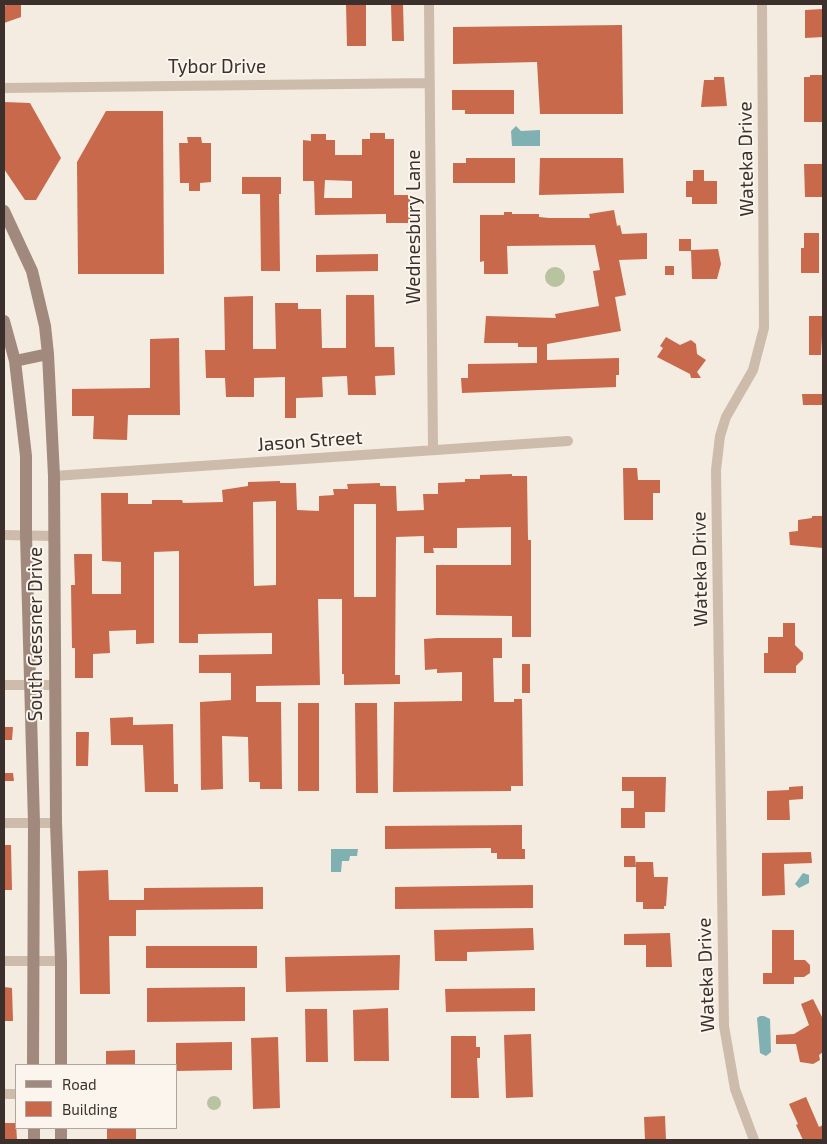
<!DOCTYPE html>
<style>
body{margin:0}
#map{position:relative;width:827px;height:1144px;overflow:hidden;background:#f4ebe1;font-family:"Exo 2",sans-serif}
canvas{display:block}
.frame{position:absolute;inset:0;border:5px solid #3b302b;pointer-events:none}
.legend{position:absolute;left:15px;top:1064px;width:162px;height:65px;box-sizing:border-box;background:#fbf5ee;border:1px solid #aea6a0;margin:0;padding:6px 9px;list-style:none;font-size:15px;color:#3b302b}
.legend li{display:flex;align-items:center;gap:10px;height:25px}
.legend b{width:25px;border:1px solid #aea6a0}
</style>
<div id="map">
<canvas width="827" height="1144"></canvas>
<div class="frame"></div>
<ul class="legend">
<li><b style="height:6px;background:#a18a7d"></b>Road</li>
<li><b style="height:14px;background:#c8694b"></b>Building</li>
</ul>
</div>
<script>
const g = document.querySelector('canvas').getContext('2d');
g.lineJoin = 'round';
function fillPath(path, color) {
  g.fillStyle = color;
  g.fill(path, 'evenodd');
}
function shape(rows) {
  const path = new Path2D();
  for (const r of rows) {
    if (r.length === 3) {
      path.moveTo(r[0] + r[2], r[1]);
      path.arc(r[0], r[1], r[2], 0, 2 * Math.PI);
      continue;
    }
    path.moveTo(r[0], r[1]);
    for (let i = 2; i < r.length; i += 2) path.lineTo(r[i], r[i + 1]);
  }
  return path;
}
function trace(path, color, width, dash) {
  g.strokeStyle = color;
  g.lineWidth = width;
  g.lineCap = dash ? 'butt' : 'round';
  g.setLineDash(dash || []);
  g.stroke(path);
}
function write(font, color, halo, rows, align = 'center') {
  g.font = font + ' "Exo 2",sans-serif';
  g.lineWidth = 4;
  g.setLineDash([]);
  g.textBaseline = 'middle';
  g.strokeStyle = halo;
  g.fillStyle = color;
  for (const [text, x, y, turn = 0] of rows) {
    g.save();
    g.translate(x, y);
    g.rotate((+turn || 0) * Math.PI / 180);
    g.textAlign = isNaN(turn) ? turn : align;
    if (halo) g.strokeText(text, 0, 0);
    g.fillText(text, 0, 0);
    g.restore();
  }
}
const green = shape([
 [555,277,10],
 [214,1103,7]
]);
const water = shape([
 [516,126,521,131,540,130,540,146,512,146,511,131],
 [331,849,358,849,357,856,350,856,349,861,342,861,341,872,331,872],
 [803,873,809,875,809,883,799,888,795,884],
 [760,1016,764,1016,770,1019,771,1052,766,1056,760,1053,757,1018]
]);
const building = shape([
 [9,4,21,4,21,17,4,23,4,6],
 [346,4,366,4,366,46,347,46],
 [391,4,403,4,404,41,392,41],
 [823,9,823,37,805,38,805,10],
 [622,25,623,114,540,114,537,62,453,64,453,27],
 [810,75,823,75,823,122,804,122,804,77,810,77],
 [714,77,724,77,727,106,701,107,704,80,714,80],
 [452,90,514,90,514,114,465,114,465,110,452,110],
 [4,102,30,103,61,158,36,200,25,200,4,169],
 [106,111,163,111,164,274,78,274,77,162],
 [370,133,385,133,385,139,394,139,394,195,410,195,411,223,386,223,386,214,315,215,314,181,303,181,303,140,311,141,311,134,326,134,326,140,335,140,335,155,362,155,362,139,370,139],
 [325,180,352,181,352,198,324,198],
 [187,137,201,137,202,143,211,143,211,182,200,183,200,191,189,191,189,183,180,183,179,143,188,143],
 [466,158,515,158,515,183,453,183,453,163,466,163],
 [540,158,623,158,624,193,539,195],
 [804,164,823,164,823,197,805,197],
 [693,170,704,170,704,181,717,181,717,204,692,204,692,197,686,197,686,181,693,181],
 [242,177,281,177,281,194,279,194,280,271,261,271,260,194,242,194],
 [614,210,617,226,620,225,622,234,647,233,647,259,619,260,626,295,615,297,621,331,547,344,547,360,619,358,619,375,616,375,616,387,462,393,461,378,468,378,468,364,537,363,537,347,518,347,518,343,484,343,486,316,556,318,555,314,599,306,593,271,600,270,595,245,507,246,508,274,484,274,484,261,480,262,480,215,504,215,504,212,512,212,512,214,539,214,539,217,549,218,590,218,589,214],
 [804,233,819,233,819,273,801,273,801,248,804,248],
 [679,239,691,239,691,251,679,251],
 [718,249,721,264,717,279,692,279,691,250],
 [378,254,378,271,316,272,316,255],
 [665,266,674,266,674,275,665,275],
 [346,295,374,295,375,347,394,347,395,375,375,376,376,395,348,395,347,376,322,377,323,397,296,398,296,418,285,418,285,377,254,378,254,397,226,397,225,378,206,378,205,350,225,350,224,297,253,296,253,349,276,349,275,303,298,303,298,309,321,309,322,348,346,348],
 [809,316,823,316,821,355,809,355],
 [666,337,680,345,691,340,696,344,697,354,706,360,697,372,701,378,691,378,690,374,657,357,663,348,660,346],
 [179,338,180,415,128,415,127,440,93,439,94,416,72,416,72,389,150,388,150,339],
 [802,394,823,394,823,405,803,405],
 [623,468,637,468,638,480,660,480,660,493,653,493,653,520,624,520],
 [512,474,512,476,527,476,528,540,531,540,531,637,512,637,512,616,436,615,436,565,511,565,511,527,457,528,457,548,433,548,434,553,424,553,424,536,396,537,395,675,400,675,400,684,344,685,344,674,342,674,342,599,318,599,320,685,256,686,256,702,281,702,282,789,260,789,260,782,249,782,248,737,222,736,223,789,201,790,200,702,231,700,231,673,199,673,199,655,272,654,272,633,198,634,198,643,179,643,179,551,154,552,154,643,136,644,136,630,109,631,110,653,93,654,93,678,75,678,75,648,72,648,71,585,75,585,74,554,92,554,92,594,121,594,121,562,102,561,101,493,128,493,128,504,152,504,152,500,182,500,183,503,223,502,222,490,248,486,248,482,280,481,280,483,296,483,297,510,319,511,319,496,334,495,333,489,348,489,347,484,380,483,380,486,396,486,397,511,424,510,423,494,438,494,438,483,465,482,465,479,480,479,480,475],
 [276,501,276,585,254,586,253,502],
 [354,504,376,504,376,597,354,597],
 [812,516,823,516,823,548,790,545,789,532,798,531,798,520,812,518],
 [783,623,795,623,795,645,803,653,803,659,796,666,796,673,764,673,764,653,768,653,768,637,783,637],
 [437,638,502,638,502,658,493,658,494,702,514,702,514,699,522,699,523,786,511,786,511,791,393,792,394,702,462,701,462,672,437,673,437,669,425,670,424,639],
 [522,664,530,664,530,693,522,693],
 [298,703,319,703,319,791,298,791],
 [355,703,377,703,378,793,356,793],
 [133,717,133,725,173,724,174,784,178,784,178,792,145,792,143,745,111,745,110,718],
 [4,727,13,727,12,740,4,740],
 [76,732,89,732,88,766,76,766],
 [4,773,13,773,14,781,4,781],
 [622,777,666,777,665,812,645,812,645,828,621,828,621,808,634,808,634,791,622,791],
 [803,786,803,799,789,800,790,820,767,820,767,791,789,790,789,787],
 [522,825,522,849,525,849,525,859,497,859,497,853,491,853,491,848,385,849,385,826],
 [4,845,11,845,12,890,4,890],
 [811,852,812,863,784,864,785,895,762,896,762,853],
 [624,856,635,856,636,867,624,867],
 [636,862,653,862,654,877,668,877,666,906,664,906,664,909,643,909,643,902,636,902],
 [108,870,109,900,144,900,144,888,263,887,263,909,136,910,136,936,109,936,110,994,80,994,78,871],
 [533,885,533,908,395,909,395,887],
 [533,928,534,950,467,952,467,961,435,961,434,930],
 [772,930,794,930,794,960,805,960,810,965,810,973,804,977,794,977,794,984,763,984,763,973,772,973],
 [670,933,672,967,646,967,646,945,624,945,624,934],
 [146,946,257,946,257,968,146,968],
 [400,955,399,990,286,992,285,957],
 [4,987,12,988,13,1021,4,1021],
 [245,987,245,1021,147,1022,147,988],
 [535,988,535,1011,446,1012,445,989],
 [813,999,823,1019,823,1052,819,1055,820,1060,813,1064,800,1062,796,1044,776,1044,776,1035,794,1034,809,1025,801,1004],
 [388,1008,389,1061,354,1061,353,1010],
 [305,1009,327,1009,328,1062,306,1062],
 [531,1034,533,1097,506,1098,504,1035],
 [451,1036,476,1036,476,1047,480,1047,480,1058,477,1058,479,1098,451,1098],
 [278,1037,280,1108,253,1109,251,1038],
 [232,1042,232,1070,176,1071,176,1043],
 [135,1050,135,1065,106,1065,106,1051],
 [806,1097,819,1127,823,1125,823,1140,803,1140,796,1125,798,1124,789,1104],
 [665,1116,666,1140,645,1140,644,1117],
 [4,1123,16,1123,17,1140,5,1140],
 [107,1128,136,1128,136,1140,107,1140]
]);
const minor = shape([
 [429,4,433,450],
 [4,88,430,83],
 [54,476,568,441],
 [4,535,54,536],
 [4,685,55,685],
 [4,823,56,823],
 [4,961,61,961],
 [4,1094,16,1094],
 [754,1140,735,1089,724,1026,716,470,720,436,726,417,753,370,764,328,762,4]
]);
const secondary = shape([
 [4,211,32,271,45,326,48,354,54,476,56,823,61,961,61,1065],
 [4,321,15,361,26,456,26,535,34,823,33,1065],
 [15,361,48,354],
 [34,1128,34,1140],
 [61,1128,61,1140]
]);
const streetNames = [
 ["Tybor Drive",217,67],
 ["Wateka Drive",746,159,-91],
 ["Wednesbury Lane",414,227,-90],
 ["Jason Street",310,441,-4],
 ["Wateka Drive",700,569,-91],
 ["South Gessner Drive",36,634,-90],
 ["Wateka Drive",706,975,-92]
];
fillPath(green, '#b8c4a0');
fillPath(water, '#7fb0b2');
fillPath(building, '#c8694b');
trace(minor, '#cdbbac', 10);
trace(secondary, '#a18a7d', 12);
write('19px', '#3b302b', '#fbf5ee', streetNames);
</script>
